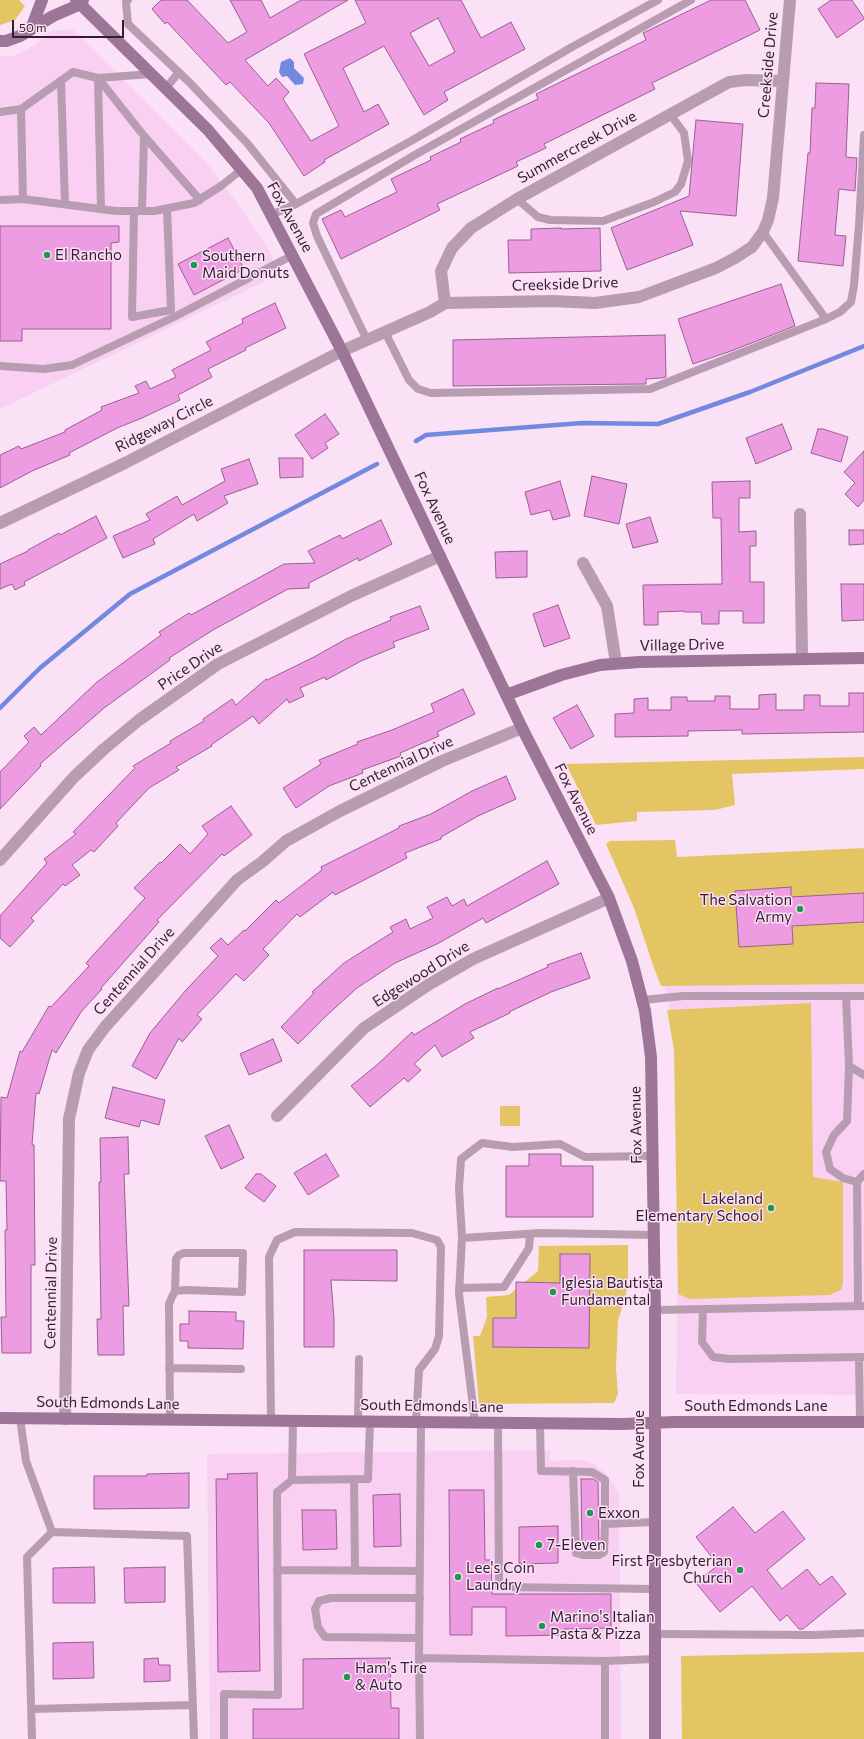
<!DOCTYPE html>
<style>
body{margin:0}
#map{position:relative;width:864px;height:1739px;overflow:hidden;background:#fae1f6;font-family:Commissioner,sans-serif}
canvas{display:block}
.scale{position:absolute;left:12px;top:20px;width:112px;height:18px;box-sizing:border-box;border:2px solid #341d31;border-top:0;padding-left:5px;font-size:12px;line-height:14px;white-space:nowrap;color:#341d31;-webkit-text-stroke:3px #fae1f6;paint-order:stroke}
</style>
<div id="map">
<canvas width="864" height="1739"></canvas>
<div class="scale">50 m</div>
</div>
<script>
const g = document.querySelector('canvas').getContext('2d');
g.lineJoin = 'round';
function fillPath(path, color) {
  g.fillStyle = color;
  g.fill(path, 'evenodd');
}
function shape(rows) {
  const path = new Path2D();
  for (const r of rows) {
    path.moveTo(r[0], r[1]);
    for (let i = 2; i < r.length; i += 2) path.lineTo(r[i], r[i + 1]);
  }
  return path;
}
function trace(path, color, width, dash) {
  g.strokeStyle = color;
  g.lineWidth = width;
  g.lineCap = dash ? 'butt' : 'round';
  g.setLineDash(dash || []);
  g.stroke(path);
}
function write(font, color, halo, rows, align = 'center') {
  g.font = font + ' Commissioner,sans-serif';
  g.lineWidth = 3;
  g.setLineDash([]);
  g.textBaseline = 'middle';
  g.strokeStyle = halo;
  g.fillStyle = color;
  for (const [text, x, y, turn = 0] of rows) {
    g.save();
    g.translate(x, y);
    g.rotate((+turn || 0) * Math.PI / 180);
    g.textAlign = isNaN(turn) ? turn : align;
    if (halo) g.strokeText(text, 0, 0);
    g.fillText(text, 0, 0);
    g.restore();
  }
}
const built = shape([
 [72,29,206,162,240,207,269,250,280,274,0,409,0,56,11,57,29,49,52,31],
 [864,971,864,1395,676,1394,680,1123,676,1039,662,975],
 [550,1450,550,1461,583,1460,594,1464,607,1474,619,1494,621,1739,210,1739,207,1454]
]);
const green = shape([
 [0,0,19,0,25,6,15,20,0,25],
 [864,757,864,769,732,774,735,805,715,810,637,812,637,821,596,825,566,764],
 [675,840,677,857,864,848,864,984,661,986,654,968,634,908,606,844,610,841],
 [811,1003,813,1177,843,1182,843,1283,841,1290,830,1295,690,1299,678,1294,674,1050,667,1010],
 [500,1106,520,1106,520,1126,500,1126],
 [628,1245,628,1287,618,1321,616,1368,618,1394,614,1403,479,1404,473,1336,480,1336,487,1317,486,1297,509,1295,538,1271,539,1246],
 [864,1652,864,1739,682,1739,681,1656]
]);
const water = shape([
 [290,58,294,62,294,68,304,78,303,84,295,85,287,76,282,77,279,72,281,62]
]);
const stream = shape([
 [416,441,426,435,582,423,658,424,750,392,864,346],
 [0,708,40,668,130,594,377,464]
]);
const building = shape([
 [161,0,187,0,228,43,247,32,230,0,261,0,270,18,301,0,348,0,245,60,268,86,276,78,289,92,283,99,311,141,339,126,304,54,366,23,355,0,461,0,481,38,511,22,525,49,444,92,448,100,424,115,384,46,343,68,364,112,378,104,389,124,324,160,325,162,304,176,269,123,230,82,226,85,167,22,165,24,152,9,161,0],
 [438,18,455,52,429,66,410,33,438,18],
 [711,0,745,0,760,30,652,83,655,89,544,144,546,148,516,162,518,166,437,204,440,210,341,259,322,219,341,210,345,217,397,192,391,179,431,160,430,157,461,142,460,139,494,123,493,120,538,99,536,94,646,40,643,33,711,0],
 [831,0,852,0,864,18,864,19,837,38,818,9,831,0],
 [816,83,849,84,846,157,857,158,855,191,839,189,835,235,846,236,843,266,798,261,808,153,810,153,812,108,815,108,816,83],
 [696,120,743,124,736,216,680,211,693,245,627,270,611,228,689,196,696,120],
 [0,226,119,226,119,242,111,243,111,329,22,329,22,341,0,341,0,226],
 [561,228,561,229,600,228,601,271,509,273,508,240,531,240,531,229,561,228],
 [228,238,244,269,194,295,178,264,228,238],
 [781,284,795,326,731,351,693,364,678,319,781,284],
 [275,303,286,328,245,348,246,350,208,369,212,377,178,395,180,400,142,418,117,428,69,453,70,455,32,471,0,488,0,455,19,446,21,449,65,432,65,430,102,410,101,407,139,393,135,386,146,381,150,389,176,377,172,370,211,350,206,342,243,323,242,319,275,303],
 [665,335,666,377,662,378,646,379,646,384,453,386,453,340,665,335],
 [325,414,339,434,325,443,328,448,312,459,295,435,325,414],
 [782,424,792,449,756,464,746,438,782,424],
 [818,429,823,429,848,437,841,462,811,453,818,429],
 [864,451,864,500,858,507,845,494,855,483,844,472,864,451],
 [279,458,303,458,303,477,280,478,279,458],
 [249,459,258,484,224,496,228,503,197,521,194,514,153,539,155,544,123,558,113,536,150,520,146,514,177,496,182,505,225,481,221,469,249,459],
 [592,476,627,484,619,524,584,516,592,476],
 [560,481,570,516,553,520,550,510,531,515,525,492,560,481],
 [750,481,750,498,739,498,739,532,756,531,756,546,750,546,750,582,764,582,764,623,743,623,743,611,719,611,719,624,702,624,701,612,684,612,684,611,658,612,658,625,644,625,643,585,722,584,721,518,713,518,712,482,750,481],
 [96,516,107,538,24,582,25,585,15,590,12,584,0,589,0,564,28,551,28,550,59,533,60,535,96,516],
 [650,517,658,542,633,548,626,524,650,517],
 [381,520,392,544,359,561,358,558,309,583,309,588,288,589,213,630,169,658,170,660,104,708,40,764,41,766,0,809,0,772,29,742,24,736,34,727,41,735,97,682,161,635,159,632,189,613,191,615,284,564,315,563,308,551,340,535,342,539,381,520],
 [849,530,864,530,864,544,849,545,849,530],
 [527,551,527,577,496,578,495,552,527,551],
 [841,584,864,584,864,620,842,621,841,584],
 [558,605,570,638,544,647,533,614,558,605],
 [420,606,429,629,393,642,395,647,361,661,326,680,325,677,300,688,304,696,289,703,287,699,259,724,253,716,211,745,212,746,176,767,179,770,149,788,116,823,118,826,94,852,91,850,72,865,80,875,65,886,63,884,31,918,34,921,10,947,0,938,0,916,47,863,44,859,76,834,73,832,135,768,133,766,171,743,170,741,204,721,203,719,232,699,236,705,266,679,267,680,314,657,346,639,391,620,390,617,420,606],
 [463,689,475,714,437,732,439,736,400,753,401,756,362,770,363,773,329,786,296,808,283,788,321,764,319,760,358,744,357,742,392,730,434,712,431,704,463,689],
 [849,693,864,693,864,732,742,734,742,730,688,731,688,736,615,737,615,714,634,713,634,699,648,698,648,710,671,710,671,697,687,697,687,701,715,701,715,696,730,696,730,709,759,709,759,695,776,694,776,710,804,710,804,695,820,695,820,706,849,706,849,693],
 [577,705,594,736,571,749,553,718,577,705],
 [506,776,516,799,478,816,441,837,441,839,405,853,407,858,335,895,333,892,300,917,297,914,263,949,269,955,244,981,236,974,197,1015,202,1019,182,1042,179,1038,156,1079,132,1066,150,1033,186,990,218,956,210,948,221,938,228,945,244,930,245,931,276,900,279,903,322,870,321,867,399,828,399,826,431,814,472,791,506,776],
 [231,806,252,835,224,856,222,854,157,920,159,922,101,988,102,989,81,1012,56,1053,52,1050,39,1094,36,1093,32,1145,34,1145,35,1265,31,1265,31,1353,2,1353,1,1317,6,1317,5,1230,7,1230,6,1181,0,1181,1,1097,7,1098,20,1051,22,1052,49,1006,51,1007,89,966,86,963,145,898,134,888,160,862,161,863,180,844,190,854,208,834,202,826,231,806],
 [547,861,559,884,486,923,483,918,437,944,395,963,357,988,325,1017,298,1044,281,1027,314,993,312,992,344,963,393,932,390,927,406,919,410,929,433,918,427,907,447,897,452,906,464,899,467,906,547,861],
 [791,887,791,897,864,893,864,922,792,926,793,944,739,947,735,891,791,887],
 [581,953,590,978,551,992,509,1012,510,1013,470,1032,474,1038,442,1057,435,1045,414,1064,421,1070,408,1082,404,1078,370,1107,351,1086,378,1064,412,1032,414,1035,465,1004,498,988,498,989,548,967,547,965,581,953],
 [273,1039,282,1061,249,1075,240,1054,273,1039],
 [113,1087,165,1100,159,1125,141,1120,139,1127,105,1118,113,1087],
 [229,1125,244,1158,221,1169,205,1136,229,1125],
 [128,1137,129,1174,124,1174,129,1306,123,1306,124,1355,98,1355,97,1319,101,1319,99,1182,101,1182,100,1138,128,1137],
 [326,1154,339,1176,308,1195,294,1173,326,1154],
 [529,1154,561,1154,561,1166,593,1166,593,1217,506,1217,506,1166,529,1166,529,1154],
 [256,1174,261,1174,276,1186,264,1202,245,1188,256,1174],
 [304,1250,397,1250,397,1281,331,1280,334,1319,334,1347,304,1347,304,1250],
 [560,1254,590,1254,589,1348,493,1347,493,1318,516,1318,516,1282,560,1283,560,1254],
 [189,1311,236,1312,236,1321,244,1321,243,1349,188,1348,188,1341,180,1341,180,1324,189,1324,189,1311],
 [189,1473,189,1508,94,1509,94,1476,147,1476,147,1474,189,1473],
 [257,1473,260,1671,218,1672,216,1479,228,1479,227,1474,257,1473],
 [581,1479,593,1479,598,1482,599,1547,582,1547,581,1479],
 [449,1490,484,1490,485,1560,491,1560,492,1594,611,1594,611,1628,564,1629,564,1635,506,1636,506,1607,472,1607,472,1635,450,1635,449,1490],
 [400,1494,401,1546,374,1547,373,1495,400,1494],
 [733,1507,755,1533,783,1511,805,1539,767,1570,782,1589,807,1569,820,1585,832,1576,846,1594,803,1629,799,1629,787,1615,780,1621,752,1586,720,1612,696,1583,718,1565,696,1537,733,1507],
 [302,1510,336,1510,337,1549,303,1550,302,1510],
 [558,1526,558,1563,519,1564,519,1527,558,1526],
 [94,1567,95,1603,53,1603,53,1568,94,1567],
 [165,1567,165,1602,125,1603,124,1568,165,1567],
 [93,1642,94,1678,53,1679,53,1643,93,1642],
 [158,1658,159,1665,170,1665,170,1681,144,1682,144,1659,158,1658],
 [390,1658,391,1708,399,1708,399,1739,253,1739,253,1709,303,1709,303,1659,390,1658]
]);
const lane = shape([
 [128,0,126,2,128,24,190,83,247,143,296,204],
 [98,78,144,136,200,200],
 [98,78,101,209],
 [61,81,65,204],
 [166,88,179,72],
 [21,109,23,199],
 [0,112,21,109,73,72,98,78,151,74],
 [517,199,538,217,550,220,603,221,654,202,675,192,681,184,688,161,684,133,670,114],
 [0,200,23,199,116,211,154,211,194,203,221,186,241,170],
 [134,211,132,317,171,310,167,209],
 [142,211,144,136],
 [271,215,296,204,411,141,572,47,658,0],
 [763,232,826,319],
 [385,332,409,380,418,389,431,393,650,389,826,319,840,312,851,302,854,285,859,225,864,135],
 [367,340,317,236,313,223,316,214,413,156,691,0],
 [0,366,44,369,72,365,174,317,293,255],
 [846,996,849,1066,864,1075],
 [643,1000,683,996,864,996],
 [849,1066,847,1121,834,1135,826,1152,830,1169,843,1178,857,1182],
 [462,1238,459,1189,461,1159,482,1143,513,1147,560,1144,585,1157,653,1156],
 [459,1288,504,1287,529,1248,530,1234],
 [858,1306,857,1182,864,1174],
 [703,1309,702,1342,713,1357,729,1359,864,1357],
 [655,1310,864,1306],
 [859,1357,860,1422],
 [169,1368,241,1369],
 [20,1418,26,1461,52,1532],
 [170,1419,169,1304,172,1297,175,1291,186,1290,242,1292,243,1253,184,1253,179,1255,176,1259,175,1291],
 [271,1420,269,1257,277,1240,295,1232,412,1233,437,1240,441,1247,439,1336,435,1349,419,1370,416,1422],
 [358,1421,359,1359],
 [421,1422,419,1658,605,1661],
 [475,1422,459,1294,462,1238,541,1233,654,1235],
 [498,1423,499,1587,655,1589],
 [540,1423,541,1471,592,1472,605,1480,605,1524,655,1522],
 [573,1471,576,1553,583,1555,599,1555,604,1552,605,1524],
 [354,1479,355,1571],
 [292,1480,368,1479,370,1421],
 [277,1570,420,1571],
 [655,1634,814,1635,864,1633],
 [419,1638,325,1637,318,1627,315,1609,319,1601,331,1598,420,1598],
 [419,1658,420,1739],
 [32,1709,192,1705],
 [32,1739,27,1557,52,1532,187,1536,194,1739],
 [224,1739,224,1694,278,1695,277,1492,292,1480,293,1421],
 [605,1739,605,1661,655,1659]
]);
const street = shape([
 [445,303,441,271,452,248,471,228,517,199,729,82,746,80,782,81],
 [800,514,802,659],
 [0,523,125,463,342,351,430,312,445,303,553,301,595,303,639,297,716,268,735,258,752,247,763,232,768,220,773,198,790,0],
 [583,563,607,606,616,663],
 [0,860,74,777,104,749,139,720,218,664,351,596,440,556],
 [277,1116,364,1028,428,985,473,959,609,898],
 [65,1419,69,1119,79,1073,88,1050,105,1027,237,880,262,862,286,841,340,811,442,761,522,728]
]);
const secondary = shape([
 [76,0,208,130,257,188,342,351,522,728,609,898,632,961,645,1011,651,1057,655,1310,655,1739],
 [31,29,42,0],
 [0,41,6,41,20,36,53,16,81,4,83,0],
 [506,695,561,675,600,665,639,662,864,658],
 [0,1418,622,1424,675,1422,864,1422]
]);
const markers = [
 [47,255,4,"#229651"],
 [194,265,4,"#229651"],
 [800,909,4,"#229651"],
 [771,1208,4,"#229651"],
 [553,1292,4,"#229651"],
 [590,1513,4,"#229651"],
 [539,1545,4,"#229651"],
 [740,1570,4,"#229651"],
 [458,1577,4,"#229651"],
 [542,1626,4,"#229651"],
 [347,1677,4,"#229651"]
];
const streetNames = [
 ["Creekside Drive",768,65,-85],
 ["Summercreek Drive",577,147,-29],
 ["Fox Avenue",290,217,61],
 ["Creekside Drive",565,284,-2],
 ["Ridgeway Circle",164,424,-27],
 ["Fox Avenue",435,508,65],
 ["Village Drive",682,645,-1],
 ["Price Drive",190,666,-34],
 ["Centennial Drive",401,764,-25],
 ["Fox Avenue",576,799,63],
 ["Centennial Drive",134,971,-48],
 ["Edgewood Drive",421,974,-32],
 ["Fox Avenue",636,1125,-91],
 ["Centennial Drive",51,1293,-89],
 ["South Edmonds Lane",108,1403,1],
 ["South Edmonds Lane",432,1406,1],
 ["South Edmonds Lane",756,1406],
 ["Fox Avenue",639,1449,-90]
];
const poiNames = [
 ["El Rancho",55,255],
 ["Southern",202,256],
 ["Maid Donuts",202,273],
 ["The Salvation",792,900,"right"],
 ["Army",792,917,"right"],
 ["Lakeland",763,1199,"right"],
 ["Elementary School",763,1216,"right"],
 ["Iglesia Bautista",561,1283],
 ["Fundamental",561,1300],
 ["Exxon",598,1513],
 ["7-Eleven",547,1545],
 ["First Presbyterian",732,1561,"right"],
 ["Church",732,1578,"right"],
 ["Lee's Coin",466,1568],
 ["Laundry",466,1585],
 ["Marino's Italian",550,1617],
 ["Pasta & Pizza",550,1634],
 ["Ham's Tire",355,1668],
 ["& Auto",355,1685]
];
fillPath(built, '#f9d0f2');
fillPath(green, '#e4c563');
fillPath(water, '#7389df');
trace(stream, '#7389df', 4.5);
fillPath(building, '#ee9ce2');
trace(building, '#986090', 1);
trace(lane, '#b79cb2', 8);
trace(street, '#b79cb2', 12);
trace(secondary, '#9d7697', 12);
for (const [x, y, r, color] of markers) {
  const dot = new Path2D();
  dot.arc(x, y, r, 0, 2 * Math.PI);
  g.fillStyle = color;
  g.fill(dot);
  trace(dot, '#fae1f6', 1.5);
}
write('15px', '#341d31', '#fae1f6', streetNames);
write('15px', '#341d31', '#fae1f6', poiNames, 'left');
</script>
